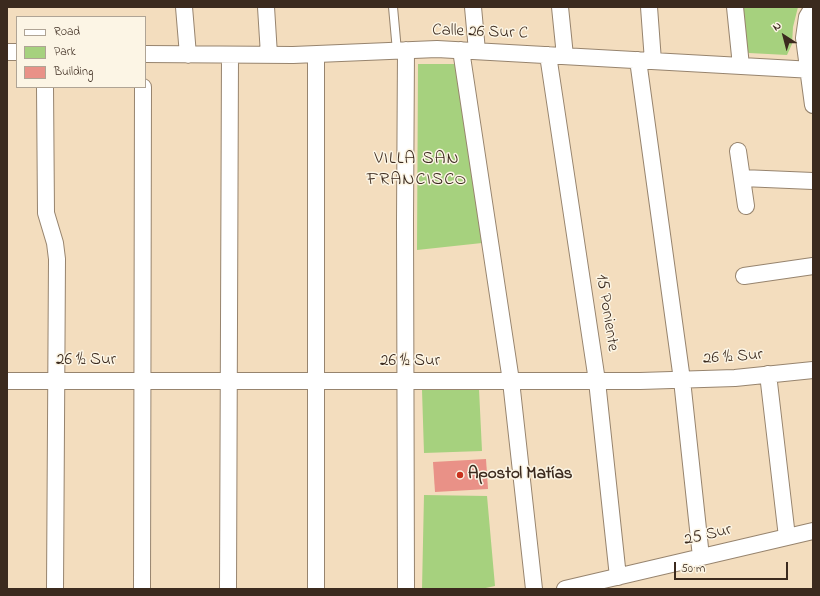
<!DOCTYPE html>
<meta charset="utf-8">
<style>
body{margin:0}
#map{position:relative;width:820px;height:596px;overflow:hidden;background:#f3ddbe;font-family:"Indie Flower",sans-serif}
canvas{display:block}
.frame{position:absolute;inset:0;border:8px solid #3b2a1e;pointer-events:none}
.legend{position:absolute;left:16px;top:16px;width:130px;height:72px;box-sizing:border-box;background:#fcf5e5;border:1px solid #afa495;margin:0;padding:5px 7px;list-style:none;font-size:12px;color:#3b2a1e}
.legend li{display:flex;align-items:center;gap:8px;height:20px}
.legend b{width:20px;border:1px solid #afa495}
.north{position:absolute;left:764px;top:16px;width:40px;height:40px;-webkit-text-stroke:3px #fcf5e5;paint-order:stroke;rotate:324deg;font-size:11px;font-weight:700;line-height:16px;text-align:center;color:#3b2a1e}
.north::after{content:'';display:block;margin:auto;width:14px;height:18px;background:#3b2a1e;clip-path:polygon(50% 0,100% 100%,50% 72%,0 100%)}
.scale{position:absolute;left:674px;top:562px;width:114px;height:18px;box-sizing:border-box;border:2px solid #3b2a1e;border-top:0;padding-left:5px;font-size:12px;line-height:14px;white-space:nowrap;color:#3b2a1e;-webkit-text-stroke:3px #fcf5e5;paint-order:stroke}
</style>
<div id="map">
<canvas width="820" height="596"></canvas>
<div class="frame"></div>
<ul class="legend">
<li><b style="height:5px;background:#fff"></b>Road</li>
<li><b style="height:11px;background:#a6d17e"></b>Park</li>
<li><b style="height:11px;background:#e99187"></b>Building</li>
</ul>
<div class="north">N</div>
<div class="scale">50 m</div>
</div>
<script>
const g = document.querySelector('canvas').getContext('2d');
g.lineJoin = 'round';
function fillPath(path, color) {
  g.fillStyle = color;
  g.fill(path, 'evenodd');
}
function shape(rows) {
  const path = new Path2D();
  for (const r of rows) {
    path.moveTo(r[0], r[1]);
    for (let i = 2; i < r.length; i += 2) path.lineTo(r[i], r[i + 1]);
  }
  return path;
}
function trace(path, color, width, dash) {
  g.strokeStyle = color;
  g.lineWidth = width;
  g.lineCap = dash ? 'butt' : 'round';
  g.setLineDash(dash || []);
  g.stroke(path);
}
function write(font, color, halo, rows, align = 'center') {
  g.font = font + ' "Indie Flower",sans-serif';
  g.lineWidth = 3;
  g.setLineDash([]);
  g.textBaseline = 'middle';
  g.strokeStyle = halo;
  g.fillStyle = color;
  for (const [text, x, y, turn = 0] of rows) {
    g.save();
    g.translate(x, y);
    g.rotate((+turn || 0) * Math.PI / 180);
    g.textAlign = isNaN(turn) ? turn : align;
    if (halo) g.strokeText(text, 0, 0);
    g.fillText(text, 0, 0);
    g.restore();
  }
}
const green = shape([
 [739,7,798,7,793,27,792,44,787,55,749,53,743,49],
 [418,64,457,64,482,243,417,250],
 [479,389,482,451,424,453,422,390],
 [424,495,487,496,495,586,481,589,422,589]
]);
const building = shape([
 [486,459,488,489,435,492,433,462]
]);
const lane = shape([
 [393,7,397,51]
]);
const street = shape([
 [184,7,188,55],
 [266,7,269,55],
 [473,7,477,51],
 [560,7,565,56],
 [649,7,653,61],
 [735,7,741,66],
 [813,7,807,17,804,38,813,105],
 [406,50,405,221,406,589],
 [461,50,511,381,534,589],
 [7,52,17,52],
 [145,54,293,55,437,49,813,70],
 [548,55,597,381,618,577],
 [638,60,682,380,701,557],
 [45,87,46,213,55,243,57,259,55,589],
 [738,151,746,206],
 [742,178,813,181],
 [744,276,813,266],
 [768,374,787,537],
 [7,381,640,381,735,378,813,370],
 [142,589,143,87],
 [228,589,230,55],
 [316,589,316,55],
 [565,589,813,531]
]);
const markers = [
 [460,475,4,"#c8321e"]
];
const streetNames = [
 ["Calle 26 Sur C",480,33,2],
 ["15 Poniente",606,313,81],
 ["26 ½ Sur",733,358,-4],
 ["26 ½ Sur",86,361],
 ["26 ½ Sur",410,362],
 ["25 Sur",708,536,-13]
];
const poiNames = [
 ["Apostol Matías",468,475]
];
const neighbourhoodNames = [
 ["VILLA SAN",417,160],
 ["FRANCISCO",417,181]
];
fillPath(green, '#a6d17e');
fillPath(building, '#e99187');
trace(lane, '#97846e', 10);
trace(street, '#97846e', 18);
trace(lane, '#fff', 8);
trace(street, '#fff', 16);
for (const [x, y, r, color] of markers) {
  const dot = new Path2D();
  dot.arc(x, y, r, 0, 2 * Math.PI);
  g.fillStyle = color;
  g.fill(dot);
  trace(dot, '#fcf5e5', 1.5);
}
write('17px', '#3b2a1e', '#fcf5e5', streetNames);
write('bold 17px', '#3b2a1e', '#fcf5e5', poiNames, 'left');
g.letterSpacing = '1px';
write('18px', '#3b2a1e', '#fcf5e5', neighbourhoodNames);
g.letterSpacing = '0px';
</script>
